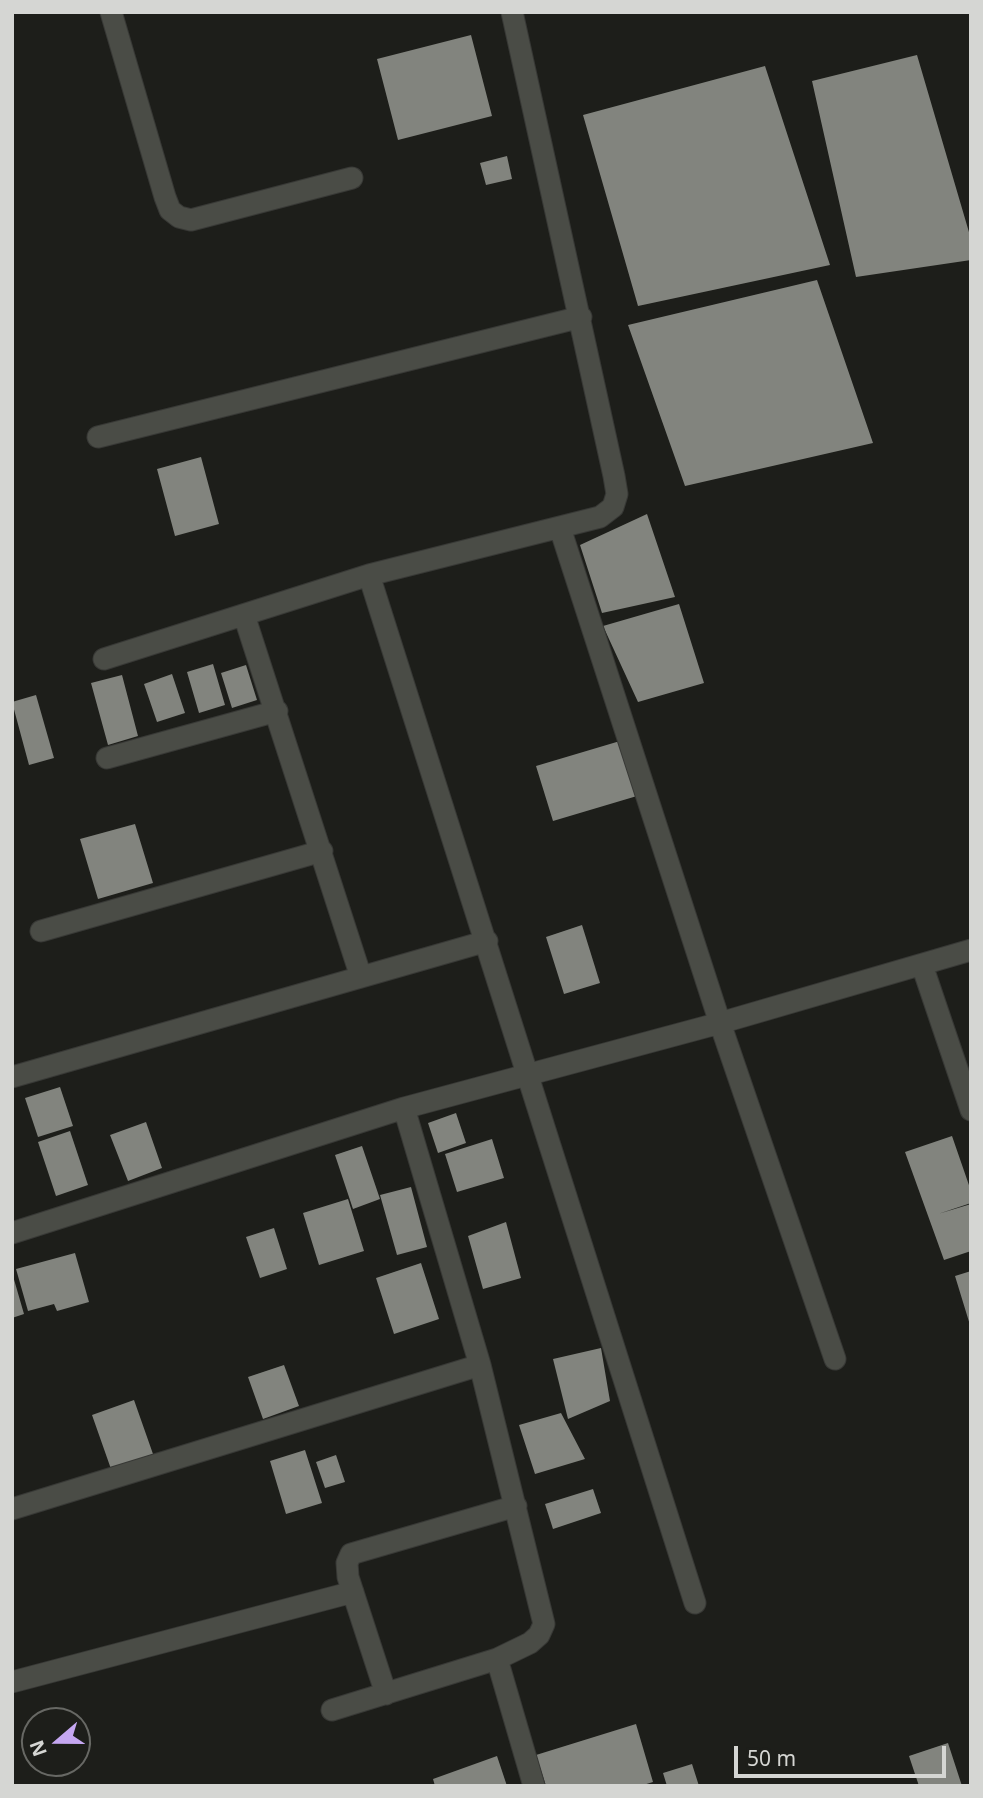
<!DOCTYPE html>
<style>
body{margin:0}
#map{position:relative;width:983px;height:1798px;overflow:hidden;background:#1d1e1a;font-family:"Noto Sans",sans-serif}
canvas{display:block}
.frame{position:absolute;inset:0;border:14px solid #d5d6d3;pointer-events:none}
.north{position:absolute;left:21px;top:1707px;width:70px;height:70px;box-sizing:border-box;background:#1d1e1a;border:2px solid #676864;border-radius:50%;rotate:250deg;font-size:19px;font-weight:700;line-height:28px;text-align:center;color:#d5d6d3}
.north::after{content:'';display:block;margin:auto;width:24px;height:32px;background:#c5a7f1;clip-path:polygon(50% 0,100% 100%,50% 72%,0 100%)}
.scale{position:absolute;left:734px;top:1746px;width:212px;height:32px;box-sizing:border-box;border:4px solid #d5d6d3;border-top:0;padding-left:9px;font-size:21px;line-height:24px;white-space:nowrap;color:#d5d6d3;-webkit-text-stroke:5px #1d1e1a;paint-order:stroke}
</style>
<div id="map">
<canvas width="983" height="1798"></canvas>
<div class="frame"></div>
<div class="north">N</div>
<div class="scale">50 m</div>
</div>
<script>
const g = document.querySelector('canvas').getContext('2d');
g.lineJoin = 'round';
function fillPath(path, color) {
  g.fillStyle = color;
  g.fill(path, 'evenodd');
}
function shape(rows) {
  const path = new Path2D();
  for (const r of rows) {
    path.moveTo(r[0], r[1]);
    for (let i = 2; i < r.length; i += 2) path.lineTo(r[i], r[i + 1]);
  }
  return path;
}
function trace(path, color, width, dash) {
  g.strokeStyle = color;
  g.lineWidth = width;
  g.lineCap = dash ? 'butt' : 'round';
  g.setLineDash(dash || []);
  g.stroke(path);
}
const building = shape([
 [471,35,492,116,398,140,377,59],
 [917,55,971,239,971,260,856,277,812,81],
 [765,66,830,265,638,306,583,115],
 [507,156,512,179,486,185,480,163],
 [817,280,873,443,685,486,628,325],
 [201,457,219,524,175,536,157,469],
 [647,514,675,597,602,613,580,545],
 [679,604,704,683,638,702,603,626],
 [213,664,225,705,199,713,187,672],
 [246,665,257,700,232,708,221,673],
 [172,674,185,713,157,722,144,684],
 [122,675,138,736,108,745,91,683],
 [36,695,54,758,29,765,12,702],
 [620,741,637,796,553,821,536,766],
 [135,824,153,883,98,899,80,839],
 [582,925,600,983,564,994,546,937],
 [60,1087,73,1126,38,1137,25,1098],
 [456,1113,466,1143,438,1153,428,1123],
 [146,1122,162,1168,128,1181,110,1135],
 [70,1131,88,1185,56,1196,38,1142],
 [952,1136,971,1191,971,1203,938,1214,971,1204,971,1251,944,1260,905,1152],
 [492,1139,504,1178,457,1192,445,1154],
 [362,1146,380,1199,353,1209,335,1155],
 [411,1187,427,1247,397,1255,380,1195],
 [348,1199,364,1251,319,1265,303,1213],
 [506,1222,521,1278,483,1289,468,1236],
 [274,1228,287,1269,260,1278,246,1237],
 [75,1253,89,1302,57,1311,54,1304,28,1311,16,1269],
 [421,1263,439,1319,394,1334,376,1278],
 [971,1271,971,1325,970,1325,955,1276],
 [13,1276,24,1314,12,1318,12,1277],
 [601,1348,610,1401,568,1419,553,1359],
 [284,1365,299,1406,263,1419,248,1377],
 [134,1400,153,1454,111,1469,92,1415],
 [561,1413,585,1459,535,1474,519,1425],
 [305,1450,322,1503,286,1514,270,1461],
 [336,1455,345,1482,325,1488,316,1462],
 [593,1489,601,1513,553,1529,545,1504],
 [636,1724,653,1782,640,1786,546,1786,536,1755],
 [948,1743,962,1786,919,1786,909,1756],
 [497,1756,507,1786,435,1786,433,1779],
 [692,1764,699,1786,667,1786,663,1773]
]);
const minor = shape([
 [111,12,165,197,170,210,179,217,191,220,352,178],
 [98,437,581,317],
 [560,528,720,1023,835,1359],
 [369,575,695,1603],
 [244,615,361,977],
 [104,659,369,575,600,517,613,507,617,494,614,476,512,12],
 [107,758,277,711],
 [41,931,322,851],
 [922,965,971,1110],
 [12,1077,487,941],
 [12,1233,404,1108,720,1023,971,950],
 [12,1509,480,1365],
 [497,1659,534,1786],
 [12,1682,353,1592],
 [386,1694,348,1577,347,1563,351,1554,516,1506],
 [332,1710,497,1659,530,1643,539,1635,544,1624,480,1365,404,1108]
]);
fillPath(building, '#82847e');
trace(minor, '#383936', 23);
trace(minor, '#4a4c46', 21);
</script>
